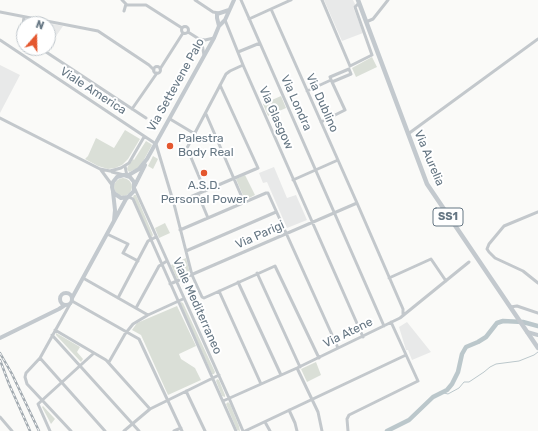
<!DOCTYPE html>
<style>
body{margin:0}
#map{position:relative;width:538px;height:431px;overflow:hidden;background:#fafaf8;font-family:Rubik,sans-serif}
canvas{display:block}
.north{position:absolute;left:16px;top:16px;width:40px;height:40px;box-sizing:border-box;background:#fff;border:1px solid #c1c8cd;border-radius:50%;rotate:20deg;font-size:11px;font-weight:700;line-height:16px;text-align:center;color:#657683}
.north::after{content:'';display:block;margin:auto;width:14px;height:18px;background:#e4572e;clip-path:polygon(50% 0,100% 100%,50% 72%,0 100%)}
</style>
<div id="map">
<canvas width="538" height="431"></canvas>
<div class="north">N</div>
</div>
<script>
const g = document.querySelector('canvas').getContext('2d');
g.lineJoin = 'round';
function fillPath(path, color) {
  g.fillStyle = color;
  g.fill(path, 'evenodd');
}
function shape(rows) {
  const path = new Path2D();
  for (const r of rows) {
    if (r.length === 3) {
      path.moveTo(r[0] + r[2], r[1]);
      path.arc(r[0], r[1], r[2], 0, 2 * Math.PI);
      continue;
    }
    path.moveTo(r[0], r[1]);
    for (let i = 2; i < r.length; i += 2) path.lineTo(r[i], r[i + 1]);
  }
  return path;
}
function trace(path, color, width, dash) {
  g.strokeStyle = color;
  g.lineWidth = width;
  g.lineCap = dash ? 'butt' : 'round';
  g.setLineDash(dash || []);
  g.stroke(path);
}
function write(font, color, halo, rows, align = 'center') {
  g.font = font + ' Rubik,sans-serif';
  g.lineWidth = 4;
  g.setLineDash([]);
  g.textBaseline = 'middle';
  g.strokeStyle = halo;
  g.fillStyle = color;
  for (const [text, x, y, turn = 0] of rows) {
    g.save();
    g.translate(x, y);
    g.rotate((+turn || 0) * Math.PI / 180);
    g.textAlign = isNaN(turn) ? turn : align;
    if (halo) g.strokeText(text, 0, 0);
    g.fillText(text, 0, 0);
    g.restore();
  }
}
const built = shape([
 [324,0,353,0,356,6,353,7,363,33,342,41],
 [32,20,63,26,48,48,48,24,29,24,30,22,28,21],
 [0,65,20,75,0,113],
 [274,167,287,198,296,195,307,220,287,228,267,182,263,183,259,173],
 [407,322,431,352,412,360,408,350,406,350,399,327]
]);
const green = shape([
 [372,57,377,67,356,77,352,68],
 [281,96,286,108,268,116,263,104],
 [125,130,140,139,128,159,122,165,115,168,108,169,98,166,85,159,88,156,96,138,114,148],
 [146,141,151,144,152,145,140,167,129,172,127,169,128,166,133,159,134,160],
 [153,156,158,159,153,169,148,166],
 [245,175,255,195,245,200,236,179],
 [123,187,9],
 [134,195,136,195,153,235,152,237,150,237,133,197],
 [165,223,170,233,159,238,155,228],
 [186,258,190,273,177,279,171,265],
 [181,302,183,303,215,372,214,374,212,374,180,303],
 [177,306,196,346,179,354,181,359,195,368,201,380,168,395,141,335,132,330,137,323],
 [56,333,80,347,77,352,83,359,81,362,56,335],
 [316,362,321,375,307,382,301,369],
 [217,379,219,380,225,395,225,397,222,396,216,381],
 [228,402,230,404,239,426,240,431,237,430,226,404],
 [43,406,55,419,51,424,42,407]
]);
const stream = shape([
 [444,393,448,394,459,388,464,382,469,382,484,372,490,367,496,364,519,361,534,355,538,352]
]);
const river = shape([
 [387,431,409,420,433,397,447,390,452,384,458,372,462,354,466,347,478,342,486,337,497,323,503,321,523,322,538,326]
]);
const street = shape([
 [122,0,127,5,146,5,182,28],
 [195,0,213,12,219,13],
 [241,0,384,326],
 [322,0,350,66],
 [271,9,357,203,403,309,403,315],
 [124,11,126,4],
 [0,12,98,31,149,65,154,70],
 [249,19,291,0],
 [225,20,243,65,363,337],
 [366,22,373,19,388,0],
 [185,30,3.5],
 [188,32,199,39,202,44,204,55],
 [24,37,22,32,24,17],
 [199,39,205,40,214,38],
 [0,40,156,144,174,204,192,275,202,297,204,298,275,266,319,358],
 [40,48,146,118],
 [238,52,260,43],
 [350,66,372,55,355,7,359,3],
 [157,70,3.5],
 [160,69,183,33],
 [307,91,331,80],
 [132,109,157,73],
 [206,114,244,202],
 [0,118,100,169,110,171,121,168,129,163,144,137],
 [170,119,195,134],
 [321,122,345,110,332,82,330,77,349,69,351,74,332,82],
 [408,134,538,39],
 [125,166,127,176],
 [101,170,112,185],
 [112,172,124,175],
 [293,180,338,160],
 [135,189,229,398,243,431],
 [205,191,187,148,226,74,230,71,243,65],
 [198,194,208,218],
 [129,197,133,199,236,431],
 [174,204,258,168,220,85],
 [538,212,504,226,489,244,487,249,489,252,495,258,523,271,538,283],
 [180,230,266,193,268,193,338,348],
 [107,234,128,244,123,253,138,261],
 [186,251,276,212],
 [257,273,300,367],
 [83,278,148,315],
 [389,278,431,259,446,281],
 [238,282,281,375],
 [170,284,357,203],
 [219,291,261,384],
 [118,298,148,241,156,237],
 [72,301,139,339,182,431],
 [70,304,40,358,26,373,25,377,27,384,71,431],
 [510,307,517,306,538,313],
 [136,308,159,266,167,261],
 [55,330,106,360,150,409],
 [52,335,139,431],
 [40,358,105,431],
 [109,362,125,334,133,324,148,315,183,299],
 [297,368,318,412,322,431],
 [186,391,205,431],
 [223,401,297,368,400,318,469,262],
 [289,410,295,423,297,431],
 [0,417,12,431],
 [265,422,270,431],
 [50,431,38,404,94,353],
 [124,431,150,409,219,375],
 [174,431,181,428],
 [245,431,406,355],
 [348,431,347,419,349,415,418,381,391,322]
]);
const secondary = shape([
 [219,26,217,18,217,14,229,10],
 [127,176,139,169,147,159,214,38,219,26,225,20,234,0],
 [135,185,145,165],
 [113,192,115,210,114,221],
 [66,299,6],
 [72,298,126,199,134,191,134,182,130,177,124,175,117,177,113,182,112,187,113,191,115,194,121,198,128,197],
 [527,332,538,335],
 [0,338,59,309,65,305]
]);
const primary = shape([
 [358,0,427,184,538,348]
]);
const rail = shape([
 [0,353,12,374,39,431],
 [0,360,9,384,30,431]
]);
const markers = [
 [170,146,4,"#e4572e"],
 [204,173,4,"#e4572e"]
];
const shields = [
 [448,217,30]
];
const shieldNames = [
 ["SS1",448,217]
];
const streetNames = [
 ["Via Settevene Palo",176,85,-61],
 ["Viale America",93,91,33],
 ["Via Londra",296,103,66],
 ["Via Dublino",322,103,66],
 ["Via Glasgow",276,118,66],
 ["Via Aurelia",429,158,67],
 ["Via Parigi",260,235,-24],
 ["Viale Mediterraneo",197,306,66],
 ["Via Atene",348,333,-26]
];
const poiNames = [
 ["Palestra",178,139],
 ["Body Real",178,153],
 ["A.S.D.",204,186,"center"],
 ["Personal Power",204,200,"center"]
];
fillPath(built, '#e8e9e9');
fillPath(green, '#dadfd7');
trace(stream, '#bbc7cb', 1);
trace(river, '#bbc7cb', 4.5);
trace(street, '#c3c8cc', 3);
trace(secondary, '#c3c9ce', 4);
trace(primary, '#c3c9ce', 4.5);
trace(rail, '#a2aab0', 2.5);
trace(rail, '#fff', 1, [3]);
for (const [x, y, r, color] of markers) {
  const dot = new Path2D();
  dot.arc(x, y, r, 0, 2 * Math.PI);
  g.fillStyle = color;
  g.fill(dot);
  trace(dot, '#fff', 1.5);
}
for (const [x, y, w] of shields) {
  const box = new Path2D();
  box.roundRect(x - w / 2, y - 9, w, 18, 3);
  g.fillStyle = '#fff';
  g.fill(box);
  trace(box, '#657683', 1);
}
write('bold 11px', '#657683', null, shieldNames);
write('12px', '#657683', '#fff', streetNames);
write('12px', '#657683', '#fff', poiNames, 'left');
</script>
